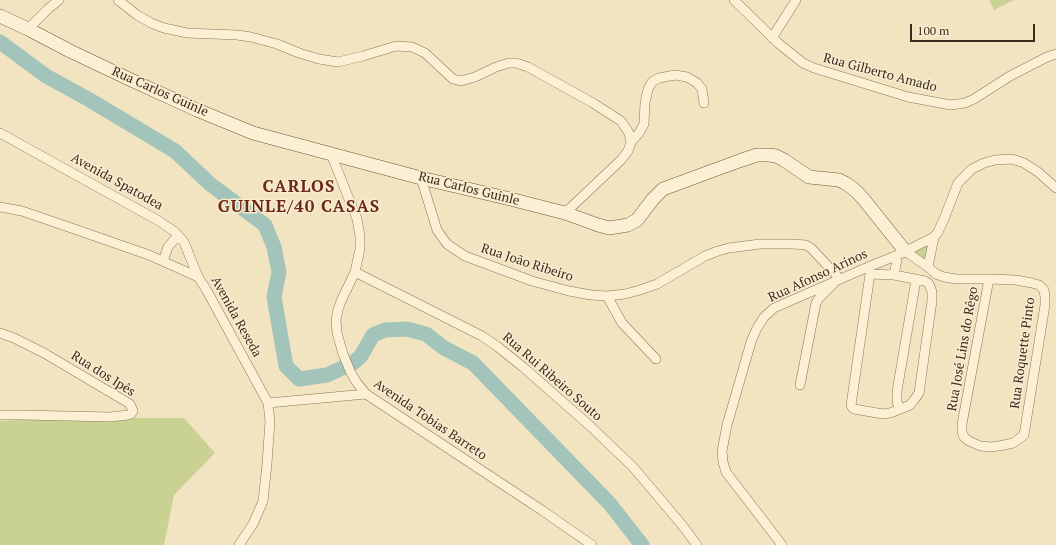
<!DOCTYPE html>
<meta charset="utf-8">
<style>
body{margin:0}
#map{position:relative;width:1056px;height:545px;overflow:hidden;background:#f2e4c0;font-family:"PT Serif",serif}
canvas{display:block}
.scale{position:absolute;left:910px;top:24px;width:125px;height:18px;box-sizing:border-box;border:2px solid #3c2b1c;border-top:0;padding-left:5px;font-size:12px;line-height:14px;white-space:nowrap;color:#3c2b1c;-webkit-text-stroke:3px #f9edd1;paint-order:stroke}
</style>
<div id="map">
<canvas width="1056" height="545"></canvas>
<div class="scale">100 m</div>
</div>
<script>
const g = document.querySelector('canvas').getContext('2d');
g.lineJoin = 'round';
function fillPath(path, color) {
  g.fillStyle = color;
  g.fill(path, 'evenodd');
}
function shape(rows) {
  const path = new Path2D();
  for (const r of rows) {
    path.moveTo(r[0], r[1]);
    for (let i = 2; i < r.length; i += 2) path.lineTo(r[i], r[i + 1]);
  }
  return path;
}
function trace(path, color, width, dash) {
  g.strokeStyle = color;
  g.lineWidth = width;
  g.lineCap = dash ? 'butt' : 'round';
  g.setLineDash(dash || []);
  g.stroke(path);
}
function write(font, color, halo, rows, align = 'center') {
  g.font = font + ' "PT Serif",serif';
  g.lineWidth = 3;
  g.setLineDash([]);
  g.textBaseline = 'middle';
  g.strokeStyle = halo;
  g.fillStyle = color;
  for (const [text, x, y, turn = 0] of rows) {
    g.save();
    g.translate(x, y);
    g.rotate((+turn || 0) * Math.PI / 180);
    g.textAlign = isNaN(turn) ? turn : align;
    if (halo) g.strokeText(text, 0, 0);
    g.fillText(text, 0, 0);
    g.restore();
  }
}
const green = shape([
 [989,0,1014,0,994,10],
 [930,242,925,262,909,252],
 [53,418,184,418,215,453,174,495,164,545,0,545,0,421]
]);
const river = shape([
 [0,42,46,76,88,99,175,151,210,184,265,225,274,247,279,272,274,297,286,366,299,379,327,375,353,363,361,356,373,335,385,330,407,329,426,334,444,348,473,363,610,504,642,545]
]);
const street = shape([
 [118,0,137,15,151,23,164,28,187,33,237,35,251,37,277,44,299,53,319,59,338,62,363,56,396,46,412,47,425,53,453,79,461,81,475,77,496,67,509,63,516,63,528,67,593,103,621,121,629,133,631,142,628,151,621,160,565,213],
 [734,0,778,43,803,63,814,68,908,97,951,105,965,103,974,99,1010,76,1047,57,1056,54],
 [28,29,49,8,59,0],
 [772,38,796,0],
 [0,133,159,221,175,232,184,242,198,277],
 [631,142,639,133,644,124,645,103,648,89,652,82,659,78,675,75,687,77,697,83,702,89,704,103],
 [331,154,357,219,360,236,360,249,355,272,341,301,338,310,336,320,337,333,343,354,351,373,357,383,366,394,543,511,592,545],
 [421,178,437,230,447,244,465,256,532,281,569,291,591,295,607,296,625,294,640,290,657,284,705,256,718,251,729,248,760,244,793,244,806,245,811,248,840,279],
 [0,207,22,211,80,231,149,255,198,277,206,289,268,403,270,421,267,464,263,501,253,524,239,545],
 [905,251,928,267,936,274,944,277,956,279,989,279,1016,280,1032,283,1039,285,1044,290,1045,297,1045,305,1024,435,1013,443,1004,445,992,447,980,446,969,441,964,437,962,432,962,424,989,279],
 [163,261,168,247,178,235],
 [928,267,934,237],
 [355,272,482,336,498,347,523,367,589,425,633,467,682,525,697,545],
 [870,274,894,275,925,281,929,284,932,292,932,301,919,393,914,400,910,405,890,413,883,414,854,409,852,407,851,405,870,274],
 [894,275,898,255],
 [607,296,622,323,656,359],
 [0,333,14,338,44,353,130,404,133,411,131,414,128,415,110,417,23,415,0,415],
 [800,385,816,303,819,298,833,284],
 [268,403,366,394],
 [899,409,897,401,897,391,916,280],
 [782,545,726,472,723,462,722,451,727,425,751,342,756,330,764,317,774,308,868,267,898,255,934,237,938,232,944,219,958,183,972,169,984,163,995,160,1012,159,1024,163,1038,172,1056,188]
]);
const secondary = shape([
 [0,16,28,29,70,51,129,79,197,110,253,133,421,178,506,198,565,213,598,225,609,228,628,225,637,220,653,199,663,189,739,161,757,155,769,155,776,156,784,160,809,177,839,180,845,183,851,187,858,193,865,201,905,251]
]);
const streetNames = [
 ["Rua Gilberto Amado",880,73,15],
 ["Rua Carlos Guinle",160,92,24],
 ["Avenida Spatodea",117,182,29],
 ["Rua Carlos Guinle",469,189,14],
 ["Rua João Ribeiro",527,263,18],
 ["Rua Afonso Arinos",818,276,-25],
 ["Avenida Reseda",236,317,61],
 ["Rua José Lins do Rêgo",963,349,-80],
 ["Rua Roquette Pinto",1023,353,-82],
 ["Rua dos Ipês",103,374,32],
 ["Rua Rui Ribeiro Souto",552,377,41],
 ["Avenida Tobias Barreto",430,420,34]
];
const districtNames = [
 ["CARLOS",299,187],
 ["GUINLE/40 CASAS",299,207]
];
fillPath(green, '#cad293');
trace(river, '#a3c4bb', 15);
trace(street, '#8d7456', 10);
trace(secondary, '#6f5539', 14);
trace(street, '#fcf0d4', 9);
trace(secondary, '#fcf0d4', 13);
write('13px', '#3c2b1c', '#f9edd1', streetNames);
g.letterSpacing = '1px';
write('bold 17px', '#6d2917', '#f9edd1', districtNames);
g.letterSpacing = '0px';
</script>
